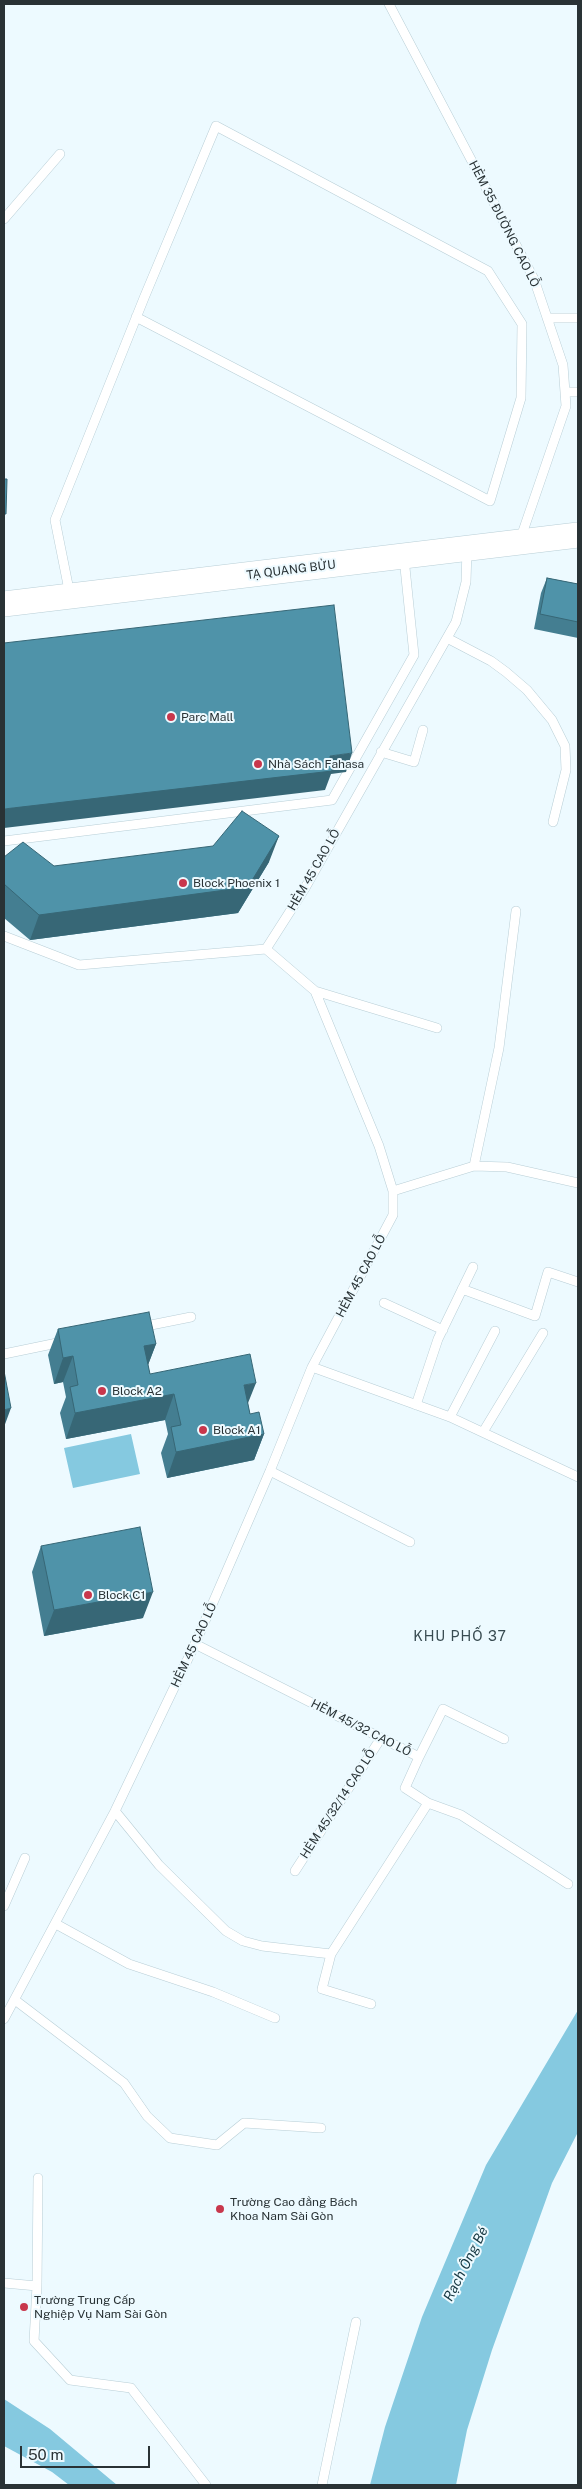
<!DOCTYPE html>
<meta charset="utf-8">
<style>
body{margin:0}
#map{position:relative;width:582px;height:2489px;overflow:hidden;background:#edfaff;font-family:"Public Sans",sans-serif}
canvas{display:block}
.frame{position:absolute;inset:0;border:5px solid #293235;pointer-events:none}
.scale{position:absolute;left:20px;top:2446px;width:130px;height:22px;box-sizing:border-box;border:2px solid #293235;border-top:0;padding-left:6px;font-size:15px;line-height:18px;white-space:nowrap;color:#293235;-webkit-text-stroke:4px #edfaff;paint-order:stroke}
</style>
<div id="map">
<canvas width="582" height="2489"></canvas>
<div class="frame"></div>
<div class="scale">50 m</div>
</div>
<script>
const g = document.querySelector('canvas').getContext('2d');
g.lineJoin = 'round';
function fillPath(path, color) {
  g.fillStyle = color;
  g.fill(path, 'evenodd');
}
function shape(rows) {
  const path = new Path2D();
  for (const r of rows) {
    path.moveTo(r[0], r[1]);
    for (let i = 2; i < r.length; i += 2) path.lineTo(r[i], r[i + 1]);
  }
  return path;
}
function trace(path, color, width, dash) {
  g.strokeStyle = color;
  g.lineWidth = width;
  g.lineCap = dash ? 'butt' : 'round';
  g.setLineDash(dash || []);
  g.stroke(path);
}
function write(font, color, halo, rows, align = 'center') {
  g.font = font + ' "Public Sans",sans-serif';
  g.lineWidth = 4;
  g.setLineDash([]);
  g.textBaseline = 'middle';
  g.strokeStyle = halo;
  g.fillStyle = color;
  for (const [text, x, y, turn = 0] of rows) {
    g.save();
    g.translate(x, y);
    g.rotate((+turn || 0) * Math.PI / 180);
    g.textAlign = isNaN(turn) ? turn : align;
    if (halo) g.strokeText(text, 0, 0);
    g.fillText(text, 0, 0);
    g.restore();
  }
}
const water = shape([
 [131,1434,140,1474,73,1488,64,1448],
 [578,2010,578,2132,552,2183,492,2350,467,2430,456,2485,370,2485,385,2427,422,2317,486,2165],
 [4,2399,50,2429,117,2485,69,2485,52,2472,4,2446]
]);
const service = shape([
 [389,4,534,279,563,365,566,406,520,540],
 [4,219,60,154],
 [547,318,578,318],
 [565,392,578,392],
 [70,595,55,520,144,298,216,126,488,271,522,324,521,398,490,501,136,317],
 [447,638,491,661,506,672,527,690,552,720,565,746,566,770,553,822],
 [381,752,414,762,423,730],
 [4,841,332,800,414,655,404,558],
 [4,936,79,965,266,949],
 [266,949,305,888,456,622,466,582,467,549],
 [315,991,437,1028],
 [474,1166,507,1167,578,1183],
 [393,1191,474,1166,499,1048,516,911],
 [462,1289,535,1316,548,1272,578,1282],
 [384,1303,443,1330],
 [141,1327,191,1317],
 [4,1354,62,1342],
 [312,1367,450,1417,578,1477],
 [416,1405,438,1339,473,1267],
 [450,1417,495,1331],
 [483,1432,543,1333],
 [270,1471,410,1542],
 [195,1644,419,1757,443,1709,504,1739],
 [419,1757,405,1788,428,1803],
 [115,1811,159,1865,226,1931,243,1941,262,1946,331,1954],
 [295,1871,381,1738],
 [4,1906,25,1858],
 [56,1924,129,1964,213,1992,275,2018],
 [15,2000,124,2083,147,2116,170,2138,217,2145,244,2123,321,2128],
 [371,2004,322,1989,331,1954,428,1803,461,1815,568,1884],
 [4,2019,115,1811,195,1644,270,1471,312,1367,393,1215,393,1191,379,1146,315,991,266,949],
 [38,2178,37,2286,34,2341,70,2380,131,2388,206,2485],
 [4,2283,37,2286],
 [322,2485,356,2322]
]);
const secondary = shape([
 [4,604,578,535]
]);
const wall = shape([
 [547,578,578,584,578,638,534,629,541,593],
 [4,857,54,866,269,862,238,913,30,940,4,918],
 [58,1329,156,1344,148,1365,150,1374,248,1404,250,1414,264,1434,254,1460,167,1478,161,1453,168,1434,165,1420,66,1439,60,1413,66,1397,63,1382,54,1384,48,1355],
 [41,1546,143,1618,44,1636,32,1572]
]);
const shadedWall = shape([
 [352,753,346,772,331,774,325,790,4,828,4,809,330,756],
 [279,836,269,862,238,913,30,940,39,915],
 [156,1344,146,1370,144,1346],
 [73,1356,63,1382,54,1384,63,1358],
 [256,1383,246,1408,244,1385],
 [174,1394,165,1420,66,1439,75,1413],
 [11,1408,4,1427,4,1410],
 [264,1434,254,1460,167,1478,176,1452],
 [153,1592,143,1618,44,1636,54,1610]
]);
const building = shape([
 [4,479,7,479,6,514,4,514,4,479],
 [547,578,578,584,578,622,540,614,547,578],
 [334,605,352,753,330,756,332,771,4,809,4,643,334,605],
 [242,811,279,836,248,887,39,915,4,884,4,857,23,842,54,866,213,846,242,811],
 [149,1312,156,1344,144,1346,150,1374,250,1354,256,1383,244,1385,250,1414,259,1412,264,1434,176,1452,171,1427,181,1425,174,1394,75,1413,70,1387,78,1385,73,1356,63,1358,58,1329,149,1312],
 [4,1371,11,1408,4,1410,4,1371],
 [140,1527,153,1592,54,1610,41,1546,140,1527]
]);
const markers = [
 [171,717,5,"#c8374c"],
 [258,764,5,"#c8374c"],
 [183,883,5,"#c8374c"],
 [102,1391,5,"#c8374c"],
 [203,1430,5,"#c8374c"],
 [88,1595,5,"#c8374c"],
 [220,2209,5,"#c8374c"],
 [24,2307,5,"#c8374c"]
];
const streetNames = [
 ["HẺM 35 ĐƯỜNG CAO LỖ",504,224,63],
 ["TẠ QUANG BỬU",291,570,-7],
 ["HẺM 45 CAO LỖ",314,870,-60],
 ["HẺM 45 CAO LỖ",361,1276,-62],
 ["HẺM 45 CAO LỖ",194,1645,-65],
 ["HẺM 45/32 CAO LỖ",361,1728,27],
 ["HẺM 45/32/14 CAO LỖ",338,1804,-57]
];
const poiNames = [
 ["Parc Mall",181,717],
 ["Nhà Sách Fahasa",268,764],
 ["Block Phoenix 1",193,883],
 ["Block A2",112,1391],
 ["Block A1",213,1430],
 ["Block C1",98,1595],
 ["Trường Cao đẳng Bách",230,2202],
 ["Khoa Nam Sài Gòn",230,2216],
 ["Trường Trung Cấp",34,2300],
 ["Nghiệp Vụ Nam Sài Gòn",34,2314]
];
const neighbourhoodNames = [
 ["KHU PHỐ 37",460,1637]
];
const waterNames = [
 ["Rạch Ông Bé",466,2264,-63]
];
fillPath(water, '#85c9e0');
trace(service, '#b8ced6', 10);
trace(secondary, '#b8ced6', 26);
trace(service, '#fff', 9);
trace(secondary, '#fff', 25);
fillPath(wall, '#447e91');
fillPath(shadedWall, '#376776');
fillPath(building, '#4f93a9');
trace(building, '#376776', 1);
for (const [x, y, r, color] of markers) {
  const dot = new Path2D();
  dot.arc(x, y, r, 0, 2 * Math.PI);
  g.fillStyle = color;
  g.fill(dot);
  trace(dot, '#edfaff', 2);
}
write('12px', '#293235', '#edfaff', streetNames);
write('12px', '#293235', '#edfaff', poiNames, 'left');
g.letterSpacing = '1px';
write('14px', '#384b51', '#edfaff', neighbourhoodNames);
g.letterSpacing = '0px';
write('italic 14px', '#163741', '#edfaff', waterNames);
</script>
